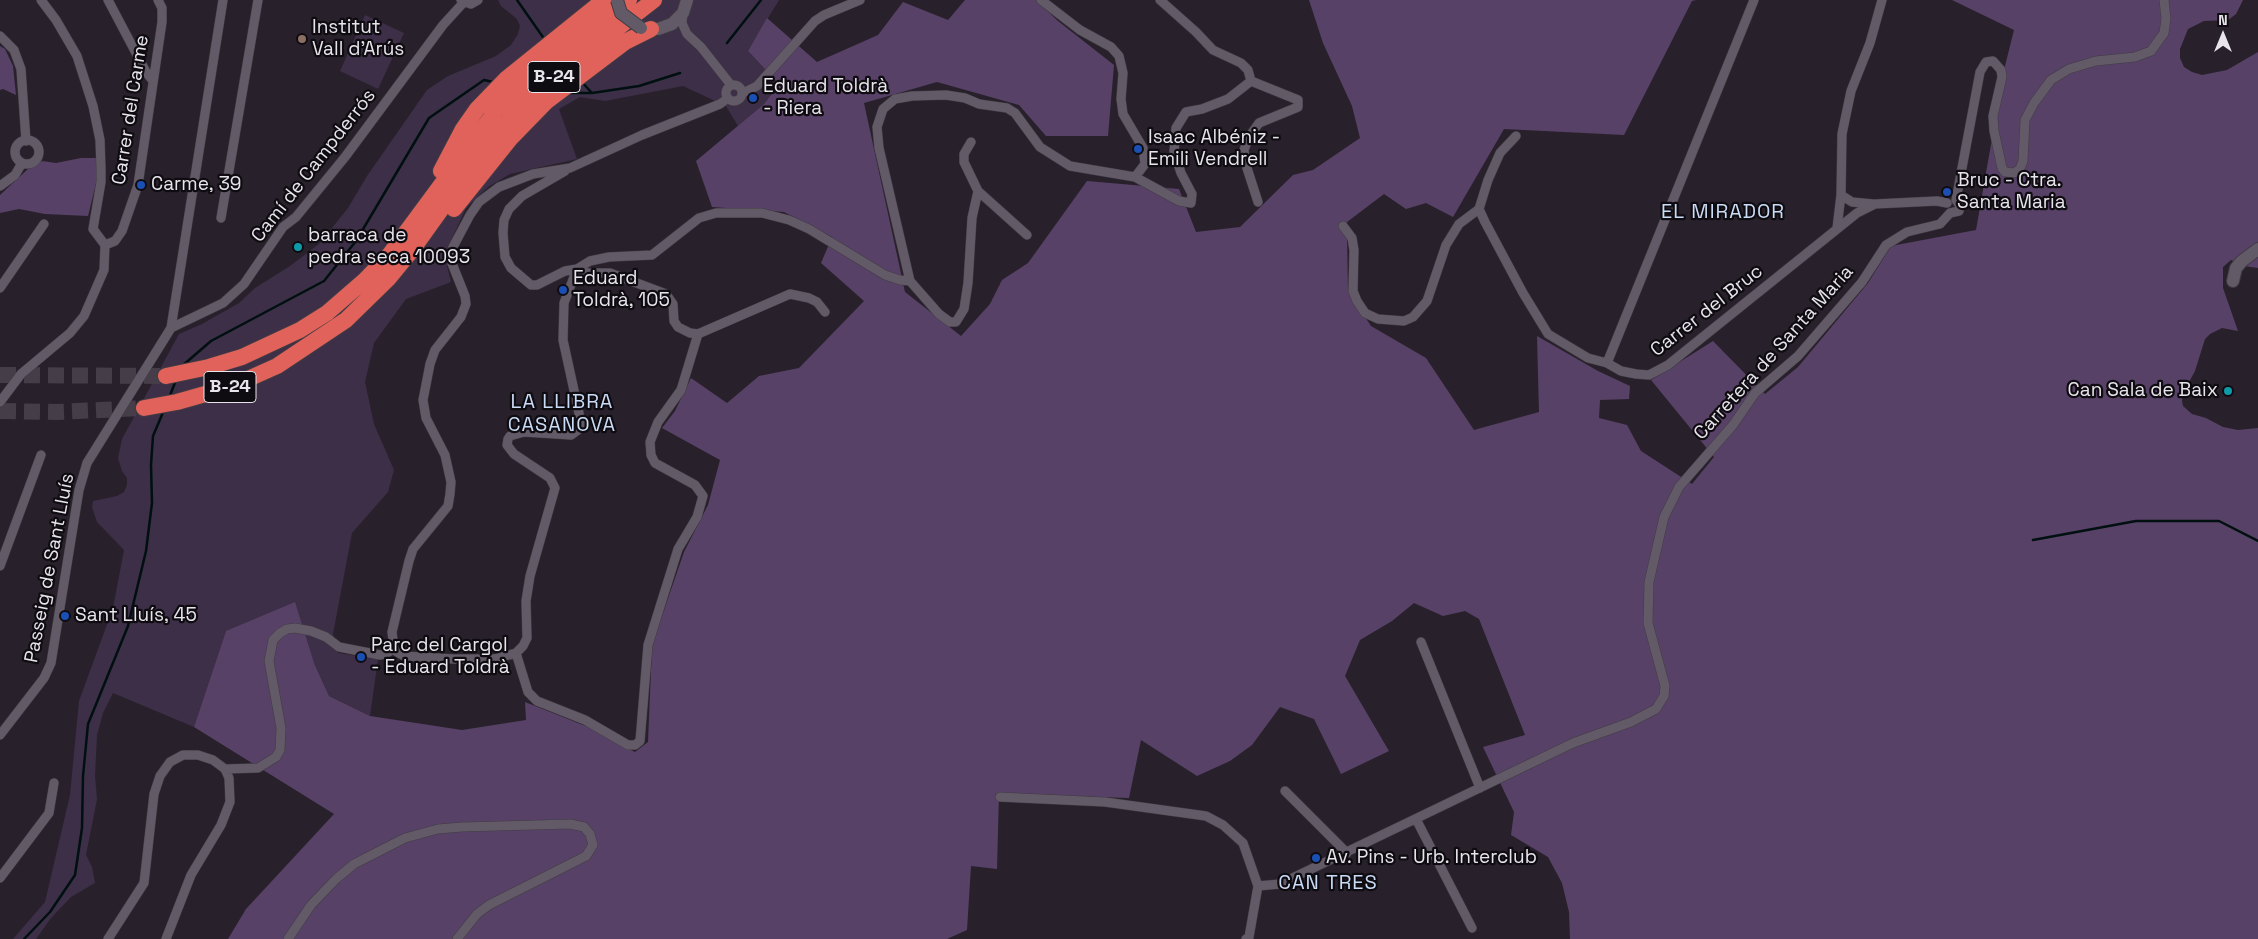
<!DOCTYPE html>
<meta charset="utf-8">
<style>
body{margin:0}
#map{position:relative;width:2258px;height:939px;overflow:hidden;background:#28212c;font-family:"Space Grotesk",sans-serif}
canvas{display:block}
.north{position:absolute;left:2198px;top:10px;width:50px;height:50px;-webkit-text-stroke:4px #0f0c11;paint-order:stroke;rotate:0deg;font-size:14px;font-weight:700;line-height:20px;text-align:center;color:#e8e4eb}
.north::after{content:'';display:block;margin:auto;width:18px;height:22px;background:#e8e4eb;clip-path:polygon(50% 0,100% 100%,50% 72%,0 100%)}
</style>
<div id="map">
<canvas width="2258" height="939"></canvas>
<div class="north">N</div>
</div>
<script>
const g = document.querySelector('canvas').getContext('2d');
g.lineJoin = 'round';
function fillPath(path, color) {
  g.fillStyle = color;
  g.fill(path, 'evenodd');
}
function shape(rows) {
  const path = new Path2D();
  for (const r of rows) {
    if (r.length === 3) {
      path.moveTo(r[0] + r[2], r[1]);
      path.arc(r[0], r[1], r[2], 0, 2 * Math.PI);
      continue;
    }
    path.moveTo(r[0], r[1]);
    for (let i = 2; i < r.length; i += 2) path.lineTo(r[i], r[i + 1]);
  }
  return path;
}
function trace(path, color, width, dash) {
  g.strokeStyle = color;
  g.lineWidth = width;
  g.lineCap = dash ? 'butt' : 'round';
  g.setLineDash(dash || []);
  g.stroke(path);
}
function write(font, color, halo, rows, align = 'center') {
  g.font = font + ' "Space Grotesk",sans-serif';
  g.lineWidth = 4.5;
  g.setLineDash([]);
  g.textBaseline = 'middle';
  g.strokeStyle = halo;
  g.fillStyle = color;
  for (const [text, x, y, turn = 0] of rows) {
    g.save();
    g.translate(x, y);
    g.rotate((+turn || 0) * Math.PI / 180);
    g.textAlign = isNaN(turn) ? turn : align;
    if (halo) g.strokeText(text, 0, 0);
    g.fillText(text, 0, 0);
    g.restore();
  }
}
const green = shape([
 [498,0,779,0,748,51,779,84,764,104,738,126,726,106,683,86,605,101,580,97,559,109,577,159,510,174,488,187,466,208,449,245,446,262,451,282,406,299,374,343,365,382,374,424,394,470,388,492,352,533,333,634,338,653,378,659,370,716,329,696,314,663,226,631,194,727,113,693,103,713,97,735,95,776,97,799,86,855,92,867,95,883,71,897,51,918,36,939,13,939,45,902,70,795,79,701,113,608,124,550,97,522,92,507,93,501,117,496,124,492,127,485,127,478,122,471,118,458,122,439,179,334,202,324,239,303,255,288,290,266,319,244,348,208,367,176,427,90,448,76,496,56,511,45,518,34,520,26,517,19,501,6],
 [365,15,404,33,378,89,340,71]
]);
const forest = shape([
 [965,0,1036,0,1058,21,1114,65,1108,136,1046,136,1019,105,937,82,864,103,905,292,961,336,990,304,1002,280,1028,263,1087,181,1179,189,1196,232,1240,227,1293,175,1313,170,1360,138,1352,106,1323,43,1309,0,1696,0,1692,1,1624,135,1504,129,1453,217,1426,203,1406,209,1384,194,1347,222,1347,235,1348,291,1371,326,1426,358,1474,430,1539,412,1537,336,1598,371,1630,386,1629,399,1600,400,1599,418,1627,425,1641,451,1692,484,1714,457,1651,380,1713,341,1765,394,1798,367,1868,283,1891,246,1976,230,2004,70,2014,30,1952,0,2243,0,2236,14,2228,20,2204,21,2188,29,2180,49,2180,58,2184,67,2192,72,2202,75,2227,70,2258,52,2258,268,2244,266,2231,260,2223,267,2223,288,2238,331,2222,328,2210,334,2205,339,2195,371,2183,393,2182,401,2183,406,2192,414,2206,418,2223,427,2238,430,2258,428,2258,939,1570,939,1569,912,1562,883,1548,857,1511,835,1514,812,1483,747,1525,735,1479,619,1465,611,1443,616,1414,603,1392,621,1360,640,1345,676,1389,751,1341,774,1314,719,1280,707,1252,745,1230,761,1197,776,1141,740,1129,798,999,794,997,869,971,866,967,930,947,939,228,939,246,909,334,814,194,727,226,631,295,602,314,663,329,696,370,716,462,730,526,720,525,702,588,727,635,752,648,742,652,645,684,552,708,505,720,460,662,428,675,411,691,378,727,403,759,376,799,368,864,301,821,263,832,237,784,212,712,207,696,161,764,104,779,84,748,51,767,18,817,62,878,35,903,2,948,20],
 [0,46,5,49,13,66,16,95,3,89,0,90],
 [81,158,96,158,96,184,88,216,45,214,19,209,0,213,0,195,28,169,42,161,56,163]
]);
const stream = shape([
 [517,0,545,40],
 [727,43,761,0],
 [581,81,591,92],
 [570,93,592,93,639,86,680,73],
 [182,366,211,341,324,281,356,241,429,118,484,80,493,82],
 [169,398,176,380],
 [2033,540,2136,521,2219,521,2258,541],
 [24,939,50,912,75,875,82,828,83,776,88,724,128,626,146,551,152,503,151,465,153,436,164,410]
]);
const highwayTunnel = shape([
 [0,375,166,376],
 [0,411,57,412,144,408]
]);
const street = shape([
 [41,0,56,20,77,56,93,106,100,140,101,169,101,182,93,229,105,245],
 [108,0,146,72,153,81],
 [461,0,471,4,478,0],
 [1041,0,1080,30,1111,47,1119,56,1123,73,1121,99,1123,114,1143,148,1145,164,1135,177],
 [683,13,682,23,687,34,701,47,731,85],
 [0,36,14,50,21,69,26,141],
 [1251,81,1298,100,1298,107,1259,123,1249,137,1244,150,1246,165,1258,202],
 [734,93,8],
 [743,93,757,86,815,21,824,15,860,0],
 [728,98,720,104,642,135,570,168,533,174,499,187,479,202,470,215,453,247,451,261,465,296,466,304,461,317,435,350,430,364,423,400,426,418,445,455,451,482,450,494,448,506,413,549,409,561,392,632,394,648,397,652,404,656,454,659,494,659,516,653,523,646,527,638,526,601,530,576,555,488,550,478,514,454,507,445,508,439,510,436,524,432,571,435,582,427,563,340,564,303,577,269,590,261,609,257,652,255,699,218,716,213,762,213,789,220,809,229,885,275,900,280,910,281],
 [1516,136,1500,153,1488,180,1479,209,1485,222,1523,293,1548,334,1588,358,1607,363,1621,371,1636,374,1649,375,1668,365,1857,213,1875,204,1937,201,1947,203],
 [27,152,12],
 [971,142,964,154,964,162,978,191,972,218,968,283,964,309,956,322,950,322,939,314,910,281,879,148,877,127,883,109,895,99,912,96,946,95,965,98,979,104,1007,108,1015,113,1040,147,1070,166,1135,177,1179,201,1191,203,1192,194,1181,173,1174,152,1176,128,1186,112,1202,109,1228,99,1251,81,1248,70,1241,63,1213,50,1196,32,1160,0],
 [565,171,522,196,509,209,504,220,503,233,505,257,511,268,531,285,537,285,565,271,577,269,587,273,610,273,666,294,673,304,674,321,678,327,690,333,698,334,790,294,809,298,817,302,825,312],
 [0,186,15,175,22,163],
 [978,191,1027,235],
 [1841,195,1852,202,1873,204],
 [1956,200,1980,72,1986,62,1993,61,2001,70,2002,77,1993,116,1994,131,2002,168,2005,172,2014,173,2020,169,2023,161,2025,120,2034,103,2051,80,2069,69,2096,61,2135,57,2151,51,2164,33,2166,19,2164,0],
 [1950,213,1959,211,1960,206,1956,200],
 [221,218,258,0],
 [1343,226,1352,238,1354,250,1353,291,1357,301,1365,313,1378,319,1404,321,1413,317,1427,301,1446,245,1459,224,1479,209],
 [1837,228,1841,195,1842,134,1851,91,1870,43,1882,0],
 [105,245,115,241,122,231,138,185,162,22,162,8,158,0],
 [0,288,44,224],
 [171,328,223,303,244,284,283,227,296,217,345,157,443,25,464,2],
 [1607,363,1754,0],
 [0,402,21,374,70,333,84,316,104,270,105,245],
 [0,566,41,455],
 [1421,642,1480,788],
 [516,653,528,692,537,701,585,720,628,745,635,745,640,741,648,645,678,549,697,517,703,496,695,485,655,463,651,455,650,442,658,422,681,390,698,334],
 [0,735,44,678,51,663,79,490,87,463,171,328,223,0],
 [225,769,258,768,276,757,280,750,281,728,269,661,273,640,280,633,287,629,295,628,311,631,326,637,339,647,380,655,386,654,394,648],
 [1285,791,1347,853],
 [1000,797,1105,802,1206,816,1223,825,1243,843,1258,886,1249,937,1246,939],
 [1416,819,1472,928],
 [0,878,49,813,54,783],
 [1258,886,1280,884,1573,743,1631,722,1656,709,1664,696,1665,686,1648,623,1649,582,1664,517,1679,487,1733,425,1755,393,1798,356,1862,282,1886,245,1907,232,1940,224,1950,213],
 [108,939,144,883,154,794,160,776,170,762,183,755,198,755,213,760,225,769,229,778,230,802,221,825,191,875,166,939],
 [288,939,311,905,336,879,354,864,405,838,438,829,462,827,570,824,584,827,590,834,593,845,586,856,489,905,477,914,457,939]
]);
const secondary = shape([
 [643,28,658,29,672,24,683,13,687,0],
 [2233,281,2236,268,2242,261,2258,249]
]);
const highway = shape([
 [441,171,463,129,477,109,506,79,604,0],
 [454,209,510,139,547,101,625,42,651,29],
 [166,376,209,367,242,357,300,330,327,313,365,280,390,254,495,112,532,75,629,0],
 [144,408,177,402,230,387,277,366,346,320,389,278,412,250,493,137,542,87,654,0]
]);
const secondaryBridge = shape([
 [617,0,621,13,641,28]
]);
const markers = [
 [302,39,5,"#8d6e63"],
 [753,98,5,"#1a4fb4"],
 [1138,149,5,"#1a4fb4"],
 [141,185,5,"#1a4fb4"],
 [1947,192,5,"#1a4fb4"],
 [298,247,5,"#0f9aa8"],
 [563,290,5,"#1a4fb4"],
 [2228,391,5,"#0f9aa8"],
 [65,616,5,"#1a4fb4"],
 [361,657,5,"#1a4fb4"],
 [1316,858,5,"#1a4fb4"]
];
const shields = [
 [554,77,52],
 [230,387,52]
];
const shieldNames = [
 ["B-24",554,77],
 ["B-24",230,387]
];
const poiNames = [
 ["Institut",312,28],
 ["Vall d'Arús",312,50],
 ["Eduard Toldrà",763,87],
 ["- Riera",763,109],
 ["Isaac Albéniz -",1148,138],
 ["Emili Vendrell",1148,160],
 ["Bruc - Ctra.",1957,181],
 ["Santa Maria",1957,203],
 ["Carme, 39",151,185],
 ["barraca de",308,236],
 ["pedra seca 10093",308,258],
 ["Eduard",573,279],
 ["Toldrà, 105",573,301],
 ["Can Sala de Baix",2218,391,"right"],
 ["Sant Lluís, 45",75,616],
 ["Parc del Cargol",371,646],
 ["- Eduard Toldrà",371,668],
 ["Av. Pins - Urb. Interclub",1326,858]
];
const streetNames = [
 ["Carrer del Carme",131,110,-81],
 ["Camí de Campderrós",314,166,-52],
 ["Carrer del Bruc",1707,311,-38],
 ["Carretera de Santa Maria",1774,353,-48],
 ["Passeig de Sant Lluís",50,568,-79]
];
const neighbourhoodNames = [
 ["EL MIRADOR",1723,213],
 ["LA LLIBRA",562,403],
 ["CASANOVA",562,426],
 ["CAN TRES",1328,884]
];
fillPath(green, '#3d2f47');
fillPath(forest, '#584167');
trace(stream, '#001010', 2.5);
trace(highwayTunnel, '#453e49', 16, [16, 8]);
trace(street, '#403b43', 10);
trace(secondary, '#403b43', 14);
trace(highway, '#403b43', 18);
trace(street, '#625b67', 9);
trace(secondary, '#625b67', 12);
trace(highway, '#e0625a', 16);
trace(secondaryBridge, '#403b43', 14, []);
trace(secondaryBridge, '#625b67', 12);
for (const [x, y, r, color] of markers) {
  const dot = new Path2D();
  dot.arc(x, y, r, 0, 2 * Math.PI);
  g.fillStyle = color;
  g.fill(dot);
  trace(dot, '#0f0c11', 2);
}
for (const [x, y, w] of shields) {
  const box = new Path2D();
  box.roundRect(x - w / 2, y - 15.5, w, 31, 4);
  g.fillStyle = '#0f0c11';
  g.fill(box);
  trace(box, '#e8e4eb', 1);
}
write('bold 18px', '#e8e4eb', null, shieldNames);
write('19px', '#e8e4eb', '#0f0c11', poiNames, 'left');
write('19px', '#e8e4eb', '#0f0c11', streetNames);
g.letterSpacing = '1px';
write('20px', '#cadbf5', '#0f0c11', neighbourhoodNames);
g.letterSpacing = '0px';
</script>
